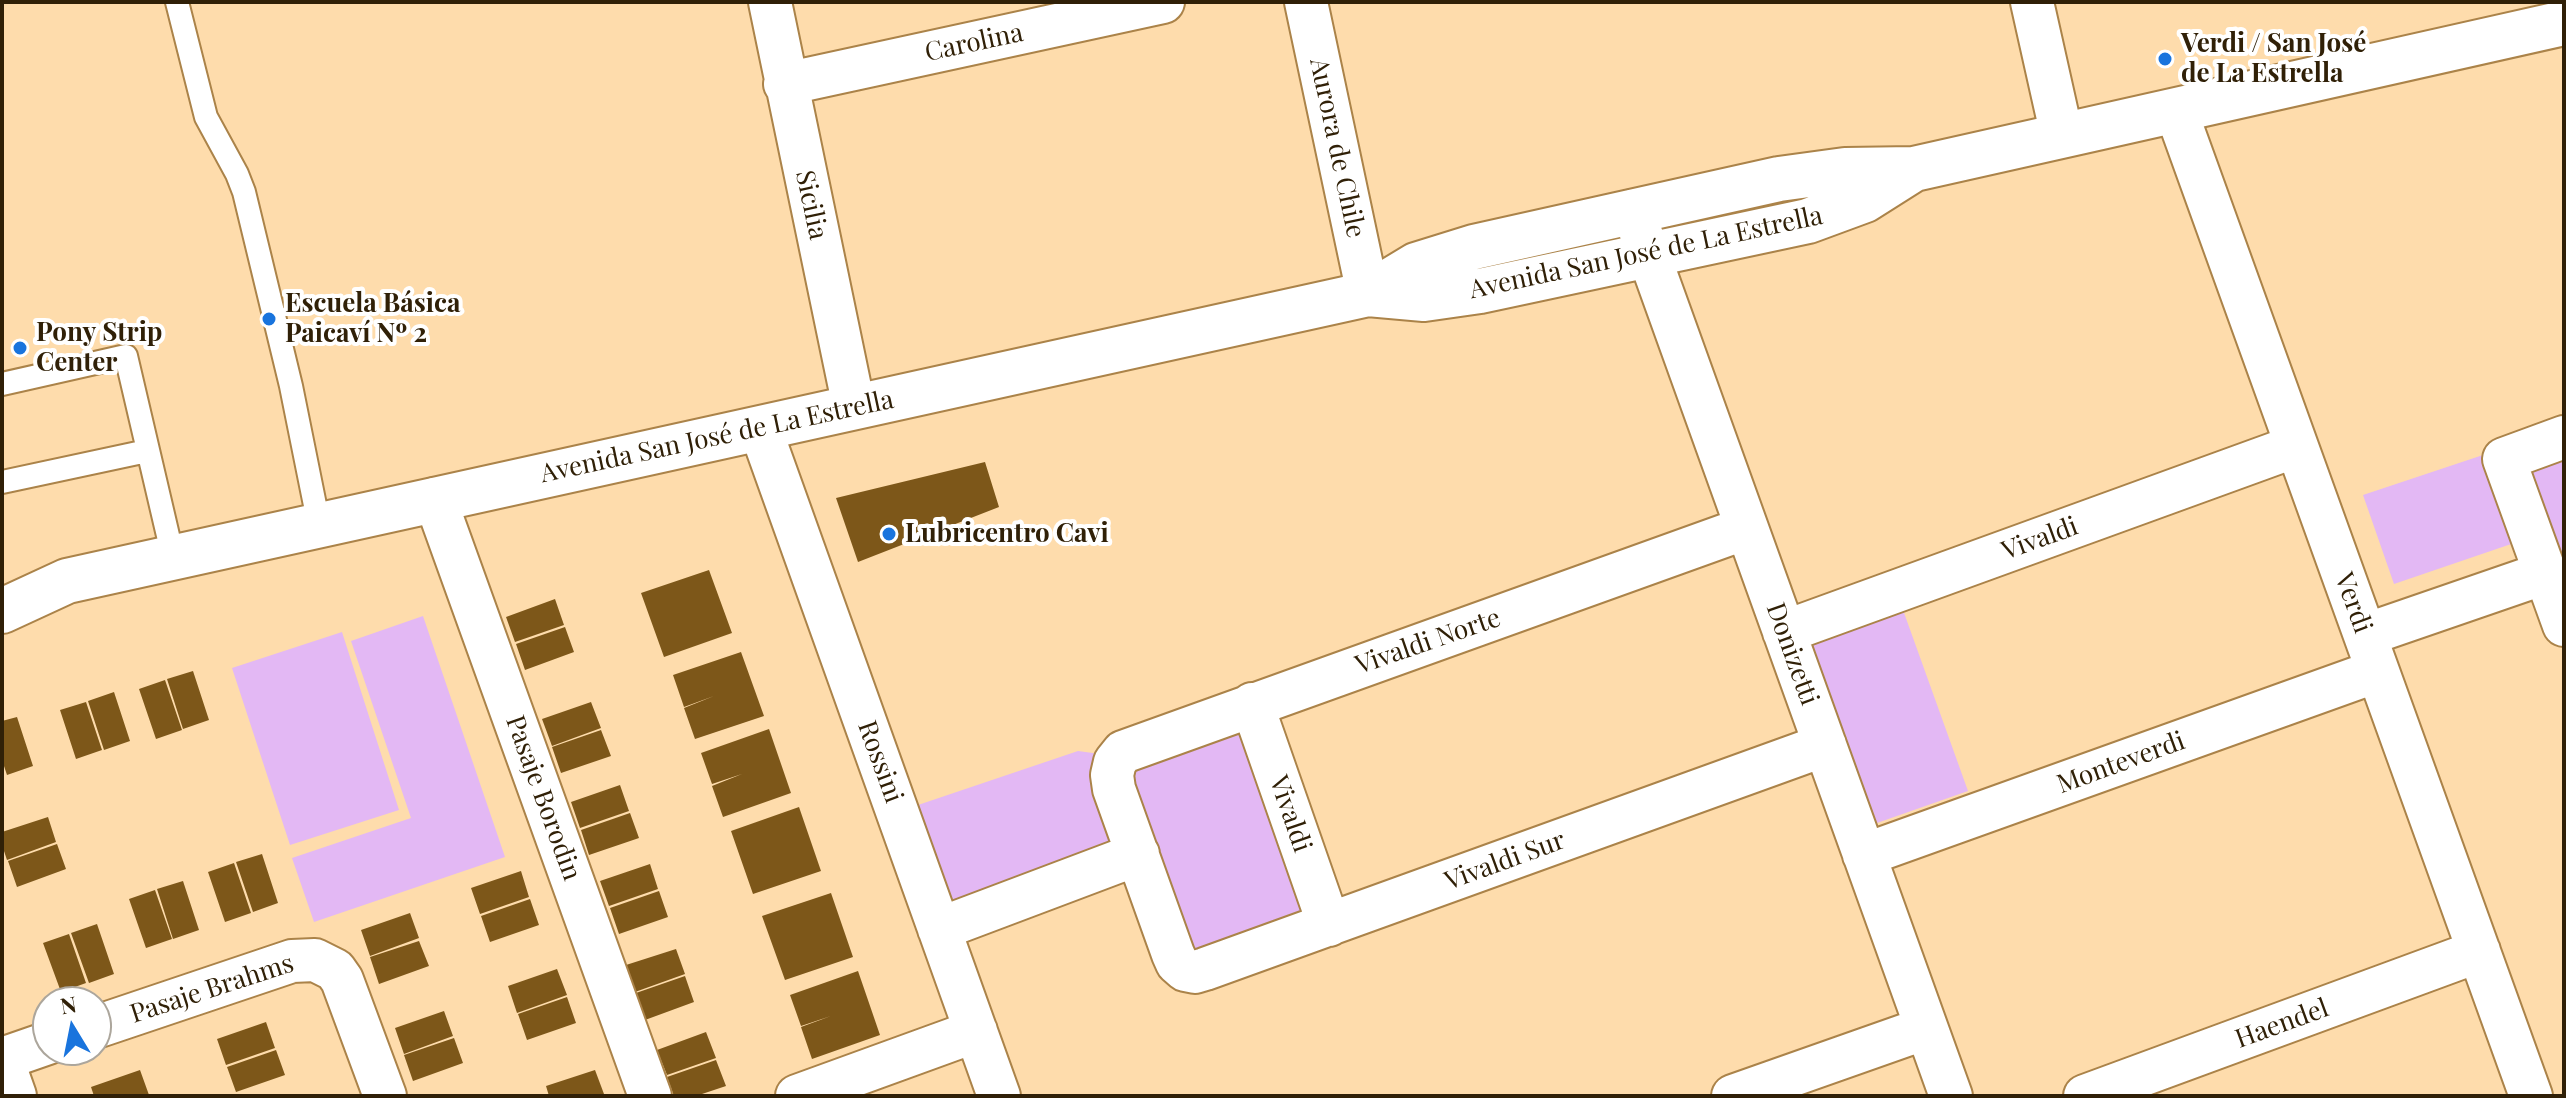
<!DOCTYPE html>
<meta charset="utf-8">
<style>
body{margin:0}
#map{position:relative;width:2566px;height:1098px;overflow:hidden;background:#fedcac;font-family:"Playfair Display",serif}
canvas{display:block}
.frame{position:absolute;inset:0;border:4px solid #302007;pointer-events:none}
.north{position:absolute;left:32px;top:986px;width:80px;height:80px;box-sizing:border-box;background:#fff;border:2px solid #aca69c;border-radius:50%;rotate:350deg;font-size:22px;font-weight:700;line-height:32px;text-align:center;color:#302007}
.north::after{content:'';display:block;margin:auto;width:28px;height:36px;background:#1974dd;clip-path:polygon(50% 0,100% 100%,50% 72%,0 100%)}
</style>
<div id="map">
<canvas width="2566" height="1098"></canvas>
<div class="frame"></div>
<div class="north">N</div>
</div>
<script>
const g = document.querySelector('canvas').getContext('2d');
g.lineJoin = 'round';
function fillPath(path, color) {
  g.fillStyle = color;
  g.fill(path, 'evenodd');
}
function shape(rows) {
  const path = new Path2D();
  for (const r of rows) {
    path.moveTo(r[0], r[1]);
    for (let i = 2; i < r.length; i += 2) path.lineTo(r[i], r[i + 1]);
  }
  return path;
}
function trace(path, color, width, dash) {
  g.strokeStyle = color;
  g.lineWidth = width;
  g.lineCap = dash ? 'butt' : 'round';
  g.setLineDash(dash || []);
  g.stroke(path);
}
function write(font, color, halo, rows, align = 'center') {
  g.font = font + ' "Playfair Display",serif';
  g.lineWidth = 8;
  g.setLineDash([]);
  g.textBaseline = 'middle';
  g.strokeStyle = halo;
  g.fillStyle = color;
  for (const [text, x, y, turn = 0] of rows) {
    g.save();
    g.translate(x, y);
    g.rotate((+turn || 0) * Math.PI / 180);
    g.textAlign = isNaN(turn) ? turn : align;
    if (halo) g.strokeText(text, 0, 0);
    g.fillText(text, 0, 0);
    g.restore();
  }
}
const green = shape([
 [2489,453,2520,541,2394,584,2363,495],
 [2564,454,2564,580,2523,469],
 [1903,610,1968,791,1877,823,1812,643],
 [423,616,505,857,314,922,292,858,411,818,351,641],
 [342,632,399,810,290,845,232,668],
 [1236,719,1310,910,1191,965,1145,835,954,906,918,805,1078,751,1137,759]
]);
const building = shape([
 [985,462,999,507,858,562,836,498],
 [709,570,732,633,664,657,641,593],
 [555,599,564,625,515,642,506,617],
 [565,627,574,652,525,670,516,644],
 [741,652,764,716,695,739,684,708,714,696,684,707,673,675],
 [193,671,209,720,183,729,167,679],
 [165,680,182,730,156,739,139,689],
 [114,692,130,741,104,750,88,701],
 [86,702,102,750,76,759,60,710],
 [591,702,601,728,552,746,542,719],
 [17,717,33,766,7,775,2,760,2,721],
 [769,729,791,793,723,817,712,786,742,774,712,784,701,753],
 [601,730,611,756,561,773,552,747],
 [620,785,629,811,580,828,571,802],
 [799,807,821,871,753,894,731,831],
 [630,813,639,838,589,855,581,830],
 [48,817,56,842,7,860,2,845,2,832],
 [57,844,66,869,17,887,8,861],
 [262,854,278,903,253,912,236,862],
 [234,863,251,913,225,922,208,872],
 [650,864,658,889,609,906,600,881],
 [521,871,529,897,480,914,471,888],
 [183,881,199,930,173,939,157,889],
 [155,890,172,939,146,948,129,899],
 [659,891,668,917,619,934,610,908],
 [831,893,853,957,785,980,762,916],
 [530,899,539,925,490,942,481,916],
 [410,913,419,938,370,956,361,930],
 [97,924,114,974,89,983,71,933],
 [69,934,86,983,61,992,43,943],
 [419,941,429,966,379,984,370,957],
 [676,949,685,974,635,992,626,965],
 [557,969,567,995,517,1013,508,986],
 [858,971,880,1035,812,1059,801,1027,831,1016,801,1026,790,995],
 [685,976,694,1002,645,1020,636,993],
 [567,997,576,1023,527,1040,518,1014],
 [444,1011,453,1036,404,1054,395,1028],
 [266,1022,275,1048,226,1065,217,1039],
 [706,1032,716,1058,667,1075,657,1050],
 [454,1038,463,1063,413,1081,404,1055],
 [276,1050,285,1075,236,1092,227,1067],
 [716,1060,726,1086,696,1096,674,1096,667,1077],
 [140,1070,149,1095,94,1096,91,1087],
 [595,1070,604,1094,549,1096,546,1086]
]);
const service = shape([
 [177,2,206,117,237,174,244,192,291,386,319,525],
 [2,384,126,356,173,557],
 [2,482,147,451]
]);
const minor = shape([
 [770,2,854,407],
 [1306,2,1368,294],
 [2032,2,2062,136],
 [785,84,1163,2],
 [2176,111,2531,1096],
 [1633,211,1951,1096],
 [760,428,999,1096],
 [2564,437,2504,459,2564,625],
 [435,499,650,1096],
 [1746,528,1123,752,1115,762,1112,775,1114,789,1173,954,1177,963,1185,970,1195,972,1205,969,1825,745],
 [1784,632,2296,446],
 [2365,635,2545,573],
 [1252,704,1329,925],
 [1864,855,2377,671],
 [939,929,1138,854],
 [96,1027,292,961,315,960,335,970,342,980,385,1096],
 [2,1059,48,1043],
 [797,1096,976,1031],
 [1733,1096,1926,1028],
 [2085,1096,2479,951]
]);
const secondary = shape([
 [1368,294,1424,299,1480,291,1808,221,1865,200,1914,169],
 [2,611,67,581,1368,294,1416,265,1474,247,1779,179,1845,170,1914,169,2564,23],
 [2,1062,14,1096]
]);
const markers = [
 [2165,59,8,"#1974dd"],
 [269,319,8,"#1974dd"],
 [20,348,8,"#1974dd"],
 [889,534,8,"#1974dd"]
];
const streetNames = [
 ["Carolina",974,43,-12],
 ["Aurora de Chile",1337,148,78],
 ["Sicilia",811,205,78],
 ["Avenida San José de La Estrella",1646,253,-12],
 ["Avenida San José de La Estrella",717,437,-12],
 ["Vivaldi",2040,539,-20],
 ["Verdi",2353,603,70],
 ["Vivaldi Norte",1428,642,-19],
 ["Donizetti",1792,654,70],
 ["Rossini",880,762,70],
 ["Monteverdi",2121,763,-20],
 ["Pasaje Borodin",543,798,70],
 ["Vivaldi",1290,814,71],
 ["Vivaldi Sur",1505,861,-20],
 ["Pasaje Brahms",212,989,-18],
 ["Haendel",2282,1024,-20]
];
const poiNames = [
 ["Verdi / San José",2181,44],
 ["de La Estrella",2181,74],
 ["Escuela Básica",285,304],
 ["Paicaví Nº 2",285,334],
 ["Pony Strip",36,333],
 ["Center",36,363],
 ["Lubricentro Cavi",905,534]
];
fillPath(green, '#e3b8f4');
fillPath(building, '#7d5719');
trace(service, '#ab8349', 26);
trace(minor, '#ab8349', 46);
trace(secondary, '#ab8349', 48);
trace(service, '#fff', 22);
trace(minor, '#fff', 42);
trace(secondary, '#fff', 44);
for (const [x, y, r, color] of markers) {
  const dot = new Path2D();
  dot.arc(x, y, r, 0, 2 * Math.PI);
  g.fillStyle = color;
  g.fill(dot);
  trace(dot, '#fff', 3);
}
write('26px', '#302007', '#fff', streetNames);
write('bold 26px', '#302007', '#fff', poiNames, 'left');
</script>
